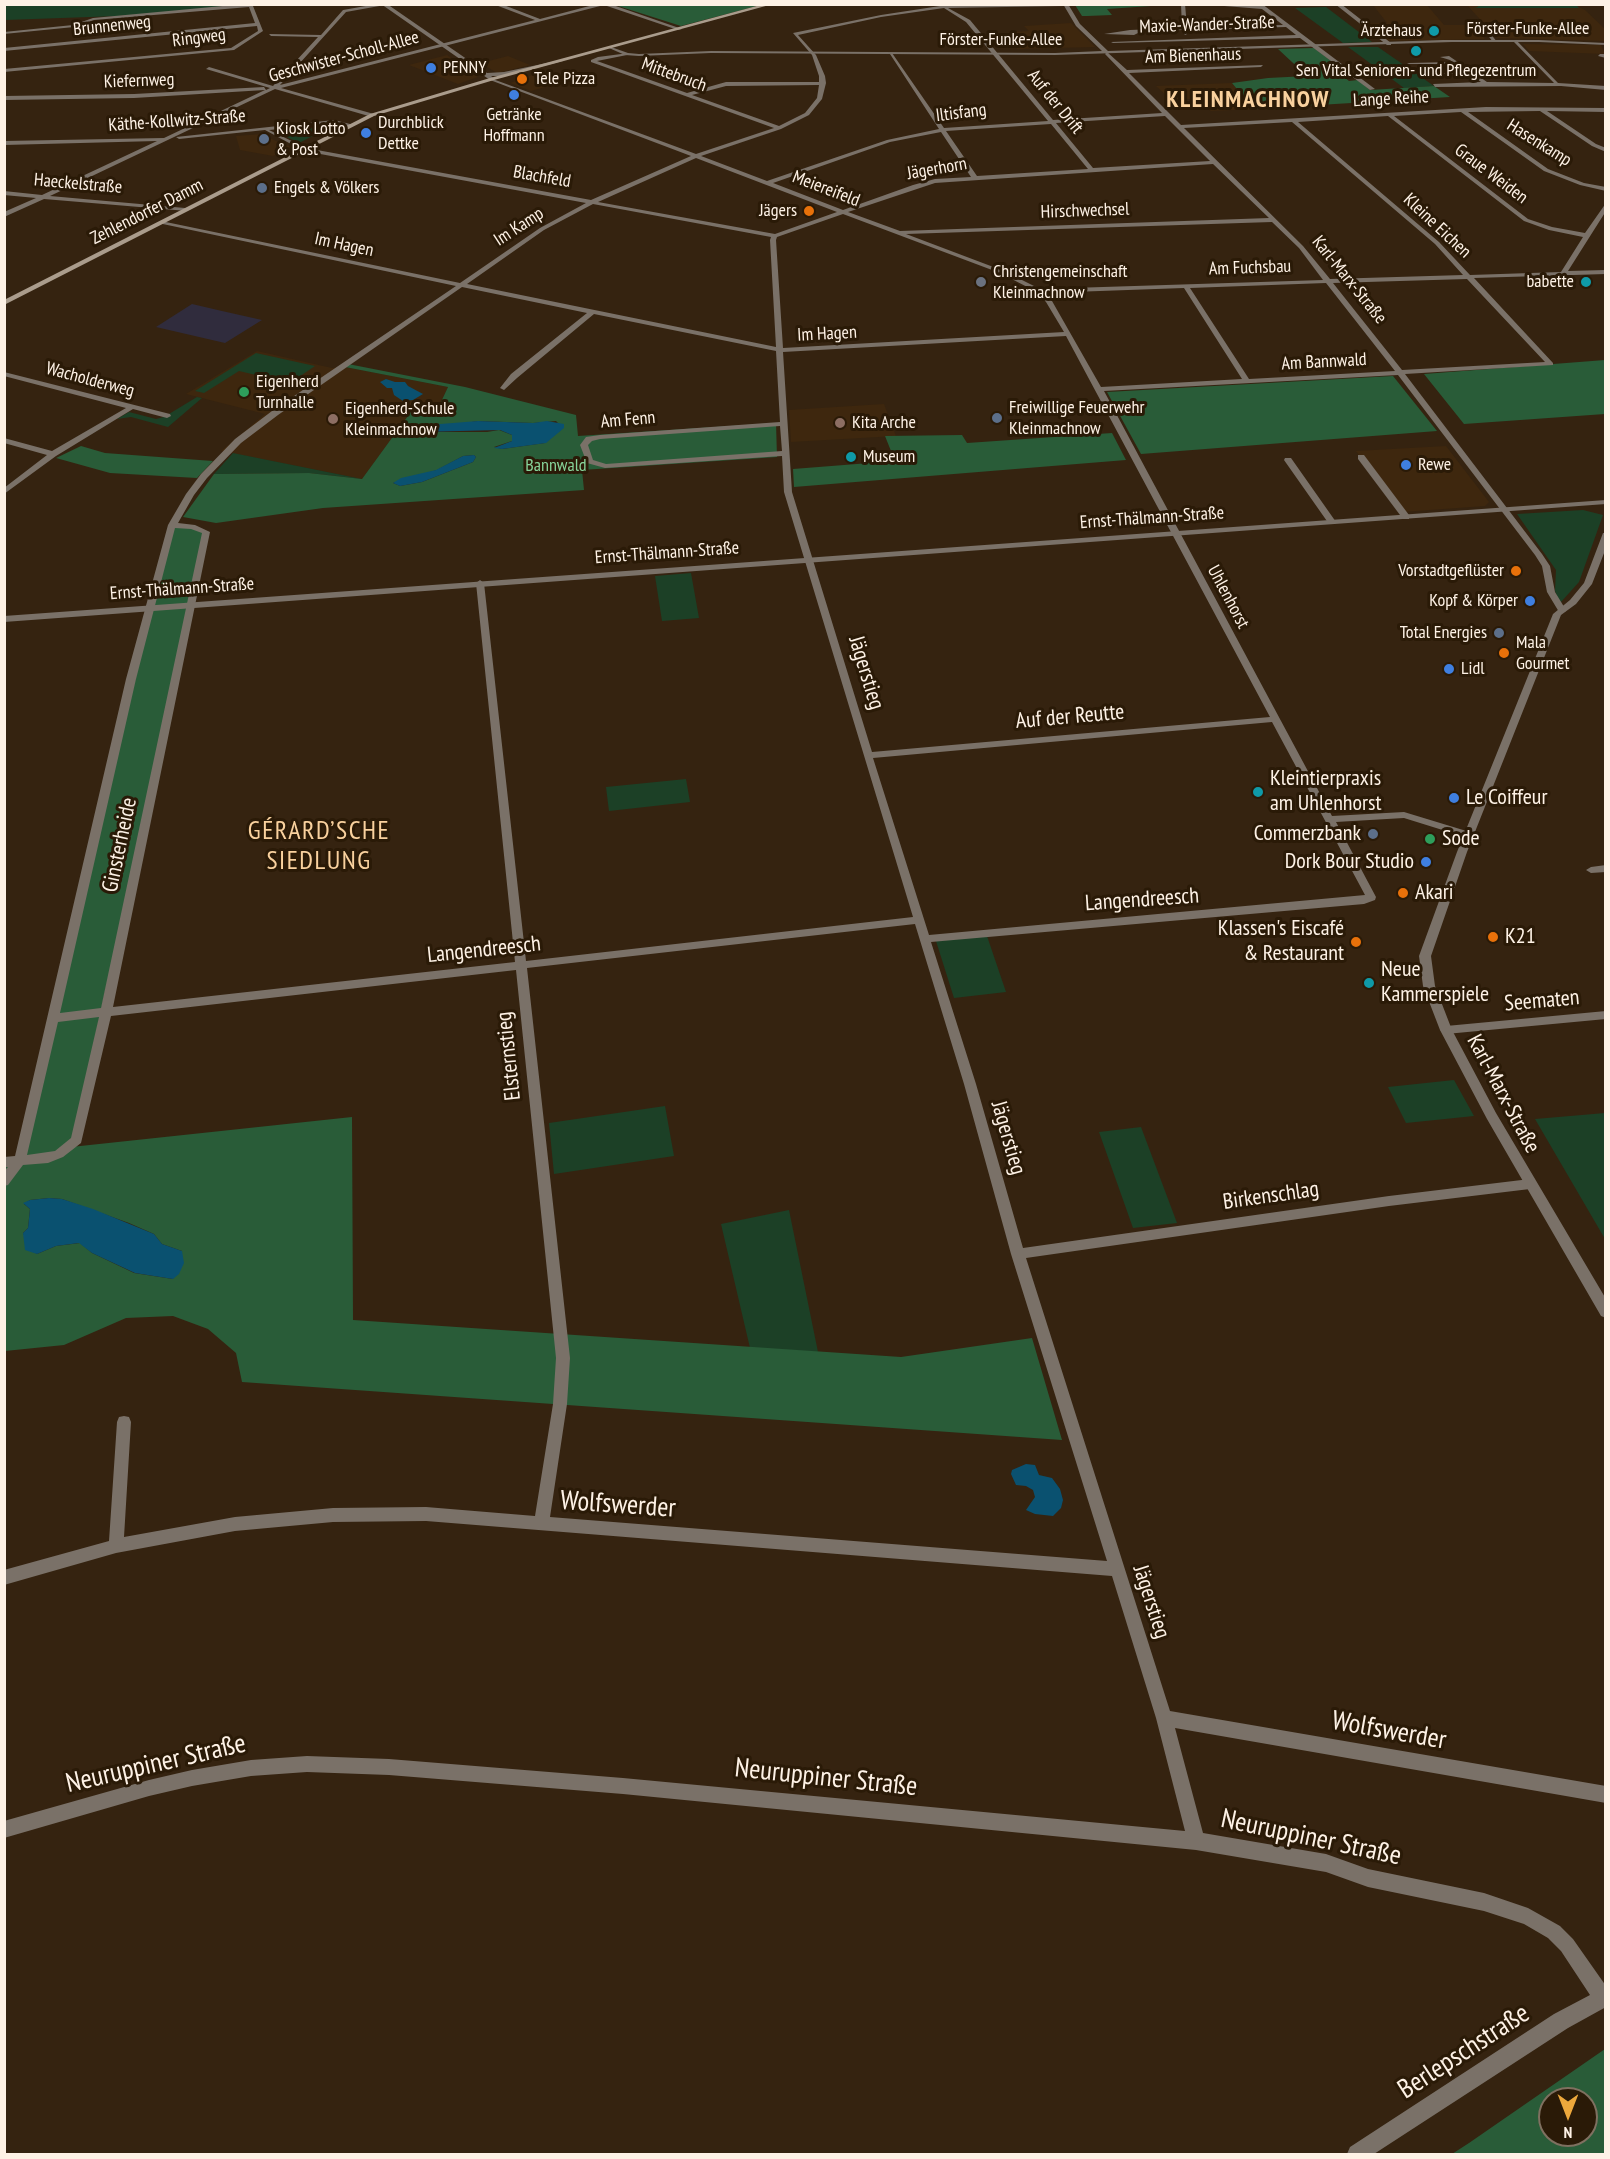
<!DOCTYPE html>
<meta charset="utf-8">
<style>
body{margin:0}
#map{position:relative;width:1610px;height:2159px;overflow:hidden;background:#352310;font-family:"PT Sans Narrow",sans-serif}
canvas{display:block}
.frame{position:absolute;inset:0;border:6px solid #fef2e6;pointer-events:none}
.north{position:absolute;left:1538px;top:2087px;width:60px;height:60px;box-sizing:border-box;background:#2a1a07;border:2px solid #7f7060;border-radius:50%;rotate:180deg;font-size:16px;font-weight:700;line-height:24px;text-align:center;color:#fef2e6}
.north::after{content:'';display:block;margin:auto;width:21px;height:27px;background:#eda83c;clip-path:polygon(50% 0,100% 100%,50% 72%,0 100%)}
</style>
<div id="map">
<canvas width="1610" height="2159"></canvas>
<div class="frame"></div>
<div class="north">N</div>
</div>
<script>
const g = document.querySelector('canvas').getContext('2d');
g.lineJoin = 'round';
function fillPath(path, color) {
  g.fillStyle = color;
  g.fill(path, 'evenodd');
}
function shape(rows) {
  const path = new Path2D();
  for (const r of rows) {
    path.moveTo(r[0], r[1]);
    for (let i = 2; i < r.length; i += 2) path.lineTo(r[i], r[i + 1]);
  }
  return path;
}
function trace(path, color, width, dash) {
  g.strokeStyle = color;
  g.lineWidth = width;
  g.lineCap = dash ? 'butt' : 'round';
  g.setLineDash(dash || []);
  g.stroke(path);
}
function write(font, color, halo, rows, align = 'center') {
  g.font = font + ' "PT Sans Narrow",sans-serif';
  g.lineWidth = 6;
  g.setLineDash([]);
  g.textBaseline = 'middle';
  g.strokeStyle = halo;
  g.fillStyle = color;
  for (const [text, x, y, turn = 0] of rows) {
    g.save();
    g.translate(x, y);
    g.rotate((+turn || 0) * Math.PI / 180);
    g.textAlign = isNaN(turn) ? turn : align;
    if (halo) g.strokeText(text, 0, 0);
    g.fillText(text, 0, 0);
    g.restore();
  }
}
const built = shape([
 [1373,5,1427,5,1444,25,1472,25,1485,39,1388,41,1365,24,1387,23],
 [1467,5,1575,5,1585,10,1605,29,1605,41,1497,38],
 [1071,23,1095,47,1017,49,1012,32,1029,31,1024,26],
 [1523,44,1601,45,1605,54,1529,51],
 [447,55,478,77,458,84,409,65],
 [508,56,530,65,497,73,481,63],
 [532,75,556,84,531,91,510,83],
 [1232,83,1253,109,1211,111,1197,99,1170,99,1156,86],
 [262,134,276,141,291,147,273,156,240,150,236,136],
 [257,351,332,368,345,367,448,387,440,404,413,409,362,479,221,451,265,414,186,394],
 [884,404,896,436,791,442,789,410],
 [1446,446,1489,502,1485,506,1402,512,1356,451]
]);
const industrial = shape([
 [192,304,222,311,262,320,225,343,156,327]
]);
const green = shape([
 [1477,4,1575,4,1579,8,1474,8,1478,7],
 [4,5,252,5,118,16,5,20],
 [1326,7,1372,42,1343,43,1295,8],
 [1348,47,1378,47,1434,86,1404,88],
 [332,126,299,143,277,132],
 [256,353,315,366,290,383,239,371,204,393,195,391],
 [197,397,202,398,168,427,131,417,117,419,129,412,156,419,164,417],
 [233,453,362,479,309,473,214,474],
 [1583,510,1603,515,1579,582,1561,602,1559,601,1555,591,1556,570,1517,514],
 [691,573,699,618,662,621,655,576],
 [686,779,690,802,609,811,606,787],
 [987,936,1006,992,954,998,936,941],
 [1454,1080,1474,1116,1406,1123,1388,1087],
 [665,1106,674,1156,554,1174,549,1123],
 [1605,1113,1606,1113,1605,1239,1535,1119],
 [1141,1127,1177,1223,1133,1228,1099,1132],
 [789,1210,818,1352,750,1348,721,1224]
]);
const forest = shape([
 [615,5,615,4,761,5,681,26],
 [1075,5,1152,5,1151,6,1107,9,1112,15,1087,16,1082,16],
 [1314,48,1350,75,1343,76,1349,81,1358,80,1370,90,1434,86,1450,97,1253,109,1232,83,1268,78,1307,76,1278,49],
 [1605,360,1605,414,1464,424,1424,374],
 [348,364,465,387,576,415,578,436,776,423,777,457,582,470,584,490,323,508,216,523,183,517,214,474,309,473,362,479,413,409,440,404,448,387,345,367],
 [478,421,533,423,556,421,563,428,545,443,502,449,494,447,512,441,512,435,499,430,487,432,419,432,419,430],
 [474,455,476,457,473,462,422,482,400,486,393,483,437,470,463,456],
 [1393,376,1437,431,1141,454,1107,392],
 [1112,433,1126,460,794,487,793,469,895,461,885,436,962,435,967,443],
 [81,446,105,453,213,461,197,478,110,473,56,458],
 [172,525,192,527,206,532,71,1147,352,1117,353,1320,901,1357,1032,1338,1062,1440,242,1382,236,1353,208,1329,173,1316,126,1318,64,1345,5,1351,4,1162,21,1160],
 [49,1198,62,1199,129,1223,154,1234,162,1244,182,1251,173,1279,134,1273,92,1253,80,1243,56,1246,37,1254,32,1251,23,1233,28,1228,30,1209,24,1204,30,1200],
 [1605,2049,1605,2154,1452,2154,1469,2143],
 [1550,2099,1586,2099,1586,2135,1550,2135]
]);
const water = shape([
 [386,379,395,382,405,382,408,386,423,394,413,400,403,401,394,395,392,388,387,388,380,382],
 [478,421,533,423,547,421,564,424,564,428,546,443,502,449,494,448,512,441,512,435,500,430,419,432,423,427,428,425],
 [474,455,476,457,473,462,422,482,400,486,393,483,401,478,436,470,463,456],
 [49,1198,62,1199,93,1209,154,1234,162,1244,182,1251,184,1263,179,1274,173,1279,135,1273,92,1253,79,1243,56,1246,37,1254,25,1250,23,1233,28,1228,30,1209,23,1203,30,1200],
 [1026,1464,1035,1465,1039,1475,1052,1478,1060,1489,1063,1500,1061,1508,1053,1516,1035,1514,1026,1510,1035,1497,1033,1490,1026,1486,1016,1485,1011,1474,1012,1470]
]);
const minor = shape([
 [244,4,267,4,253,6,263,31,234,50,4,72,4,69,231,48,258,31,257,26,4,51,4,48,255,23,249,7,94,20,74,27,4,34,4,32,73,25,93,18,244,4],
 [377,4,385,5,346,12,280,85,535,20,493,4,501,4,540,19,597,4,610,4,682,29,678,30,604,5,281,88,374,114,372,117,275,89,50,196,185,208,187,211,44,199,4,217,4,212,36,198,4,195,4,191,42,195,157,141,4,145,4,141,164,138,265,90,134,98,4,100,4,96,134,94,264,87,266,90,270,88,206,69,209,67,273,86,318,37,271,36,269,34,321,35,343,10,377,4],
 [1067,4,1065,6,948,8,970,20,1053,120,1162,113,1105,54,1107,52,1127,70,1263,65,1261,67,1129,73,1181,125,1486,107,1606,108,1606,112,1547,111,1596,144,1606,148,1606,152,1592,146,1540,111,1468,112,1548,169,1584,183,1606,187,1606,191,1580,185,1544,171,1461,112,1394,116,1528,219,1552,227,1585,233,1606,203,1606,211,1568,271,1606,270,1606,274,1474,278,1553,363,1553,365,1405,374,1542,554,1550,566,1555,592,1566,610,1565,612,1559,612,1547,592,1542,566,1535,555,1398,375,1104,391,1332,816,1404,812,1473,833,1474,835,1473,837,1465,837,1404,818,1336,822,1376,897,1375,900,1364,904,931,942,976,1084,1023,1248,1389,1196,1530,1179,1534,1180,1536,1184,1534,1188,1530,1189,1389,1206,1026,1258,1170,1711,1606,1786,1606,1803,1175,1728,1203,1833,1326,1854,1368,1869,1484,1893,1528,1908,1560,1926,1573,1939,1606,1986,1606,2007,1568,2028,1374,2154,1347,2154,1350,2147,1554,2014,1590,1995,1561,1951,1548,1938,1524,1924,1484,1911,1368,1887,1326,1872,1196,1850,623,1794,389,1775,307,1772,251,1776,192,1786,149,1796,4,1838,4,1821,149,1780,192,1770,251,1760,307,1756,389,1759,623,1778,1185,1831,1156,1718,1112,1576,426,1521,333,1522,235,1531,116,1553,4,1585,4,1570,109,1541,117,1422,119,1417,124,1416,129,1417,131,1422,124,1537,235,1517,333,1508,426,1507,535,1516,553,1404,556,1358,516,970,111,1016,81,1143,63,1157,48,1163,23,1165,8,1185,4,1186,4,1171,8,1167,4,1167,4,1157,15,1156,126,679,168,525,186,494,201,474,235,439,272,411,456,286,158,223,161,221,460,283,540,228,586,203,304,151,265,130,179,139,176,137,334,120,354,125,351,127,334,124,269,130,306,148,591,200,691,156,490,80,490,78,696,154,774,128,591,62,591,60,598,57,629,53,627,55,597,61,687,93,726,82,819,82,819,76,812,55,793,33,881,15,940,6,1067,4],
 [944,8,966,22,1048,121,944,128,892,53,890,54,939,129,887,140,767,181,701,156,781,129,809,115,822,99,826,83,825,76,816,55,798,35,881,17,944,8],
 [819,85,817,98,805,113,779,126,692,95,726,86,819,85],
 [1165,116,1210,161,1093,168,1056,123,1165,116],
 [1388,116,1524,221,1549,230,1583,237,1561,272,1470,275,1439,242,1298,122,1388,116],
 [1292,122,1435,244,1463,275,1330,279,1303,246,1184,128,1292,122],
 [1051,124,1088,169,977,176,946,131,1051,124],
 [941,132,971,177,935,179,913,185,843,210,773,183,890,142,941,132],
 [696,158,837,212,775,234,598,202,696,158],
 [1213,164,1269,218,900,231,848,212,935,183,1213,164],
 [593,204,771,237,770,240,776,347,467,284,544,230,593,204],
 [843,214,1000,273,1037,292,1046,302,1064,332,783,348,776,240,777,237,843,214],
 [1272,222,1299,248,1323,280,1040,289,1004,271,906,234,1272,222],
 [1467,279,1545,362,1402,370,1333,283,1467,279],
 [1326,283,1395,371,1249,379,1190,288,1326,283],
 [462,287,587,313,511,374,500,388,504,390,517,378,594,314,776,351,780,422,600,435,586,437,580,445,587,463,605,468,782,456,784,492,913,917,526,961,484,583,480,580,476,583,515,962,113,1007,210,532,195,525,178,523,194,495,207,478,241,443,278,415,462,287],
 [1184,288,1242,379,1101,387,1052,301,1044,293,1184,288],
 [1066,336,1270,717,872,752,792,492,783,352,1066,336],
 [780,426,782,451,606,464,593,460,588,445,592,441,600,439,780,426],
 [175,528,191,529,202,533,101,1008,60,1013,136,679,175,528],
 [1272,722,1365,895,929,935,873,758,1272,722],
 [915,924,964,1084,1011,1254,1107,1561,550,1517,567,1404,570,1358,527,968,915,924],
 [99,1017,71,1138,55,1151,27,1155,58,1022,99,1017],
 [1181,4,1185,4,1187,27,1283,25,1262,9,1199,4,1258,6,1256,4,1262,4,1375,89,1370,90,1300,38,1113,43,1111,42,1296,35,1286,27,1187,30,1187,34,1185,35,1182,30,1140,32,1134,35,1104,34,1130,30,1182,28,1181,4],
 [1335,4,1341,4,1391,43,1391,45,1387,45,1335,4],
 [1483,29,1487,29,1497,42,1493,42,1483,29],
 [1516,40,1558,83,1606,86,1606,90,1561,86,1435,87,1433,84,1481,82,1470,74,1417,74,1466,72,1450,60,1440,57,1449,56,1487,82,1554,83,1514,42,1516,40],
 [1600,54,1606,54,1606,58,1598,56,1600,54],
 [1450,62,1452,64,1407,64,1409,63,1450,62],
 [4,372,170,414,171,416,167,418,133,409,56,456,4,494,4,488,47,455,4,443,4,438,52,451,126,408,4,376,4,372],
 [1358,455,1364,455,1409,515,1409,519,1403,519,1358,459,1358,455],
 [1285,458,1291,458,1336,522,1335,524,1329,524,1284,460,1285,458],
 [1606,865,1606,872,1591,873,1586,870,1591,867,1606,865],
 [1606,1011,1606,1019,1446,1034,1440,1030,1446,1026,1606,1011]
]);
const tertiary = shape([
 [381,4,387,4,487,73,504,72,561,60,563,61,504,76,491,76,495,79,490,80,381,4],
 [1063,4,1068,4,1080,24,1108,51,1443,40,1539,40,1606,43,1606,45,1539,42,1452,42,1055,55,711,53,639,56,625,55,609,48,611,47,628,53,639,54,711,51,1055,53,1102,51,1076,26,1063,4],
 [1606,500,1606,504,4,622,4,616,1606,500],
 [1603,533,1606,533,1606,548,1592,584,1576,604,1561,615,1467,852,1431,956,1435,986,1452,1030,1496,1113,1606,1299,1606,1318,1601,1316,1487,1119,1440,1030,1423,986,1419,956,1457,852,1553,614,1570,600,1584,583,1603,533]
]);
const secondary = shape([
 [764,4,773,4,494,80,374,116,4,305,4,300,370,114,490,78,764,4]
]);
const markers = [
 [1434,31,6,"#0f9aa8"],
 [1416,51,6,"#0f9aa8"],
 [431,68,6,"#3f7fe0"],
 [522,79,6,"#e8710a"],
 [514,95,6,"#3f7fe0"],
 [366,133,6,"#3f7fe0"],
 [264,139,6,"#5c6f8a"],
 [262,188,6,"#5c6f8a"],
 [809,211,6,"#e8710a"],
 [981,282,6,"#6b7280"],
 [1586,282,6,"#0f9aa8"],
 [244,392,6,"#2e9e5b"],
 [997,418,6,"#5c6f8a"],
 [333,419,6,"#8d6e63"],
 [840,423,6,"#8d6e63"],
 [851,457,6,"#0f9aa8"],
 [1406,465,6,"#3f7fe0"],
 [1516,571,6,"#e8710a"],
 [1530,601,6,"#3f7fe0"],
 [1499,633,6,"#5c6f8a"],
 [1504,653,6,"#e8710a"],
 [1449,669,6,"#3f7fe0"],
 [1258,792,6,"#0f9aa8"],
 [1454,798,6,"#3f7fe0"],
 [1373,834,6,"#5c6f8a"],
 [1430,839,6,"#2e9e5b"],
 [1426,862,6,"#3f7fe0"],
 [1403,893,6,"#e8710a"],
 [1493,937,6,"#e8710a"],
 [1356,942,6,"#e8710a"],
 [1369,983,6,"#0f9aa8"]
];
const farStreetnames = [
 ["Maxie-Wander-Straße",1207,25,-2],
 ["Brunnenweg",112,26,-6],
 ["Förster-Funke-Allee",1528,29],
 ["Ringweg",199,38,-7],
 ["Förster-Funke-Allee",1001,40],
 ["Am Bienenhaus",1193,56,-2],
 ["Geschwister-Scholl-Allee",344,57,-15],
 ["Mittebruch",674,75,20],
 ["Kiefernweg",139,81,-2],
 ["Lange Reihe",1391,99,-3],
 ["Auf der Drift",1055,102,51],
 ["Iltisfang",961,113,-7],
 ["Käthe-Kollwitz-Straße",177,121,-4],
 ["Hasenkamp",1539,143,32],
 ["Jägerhorn",937,169,-10],
 ["Graue Weiden",1491,174,37],
 ["Blachfeld",542,177,10],
 ["Haeckelstraße",78,184,5],
 ["Meiereifeld",826,189,21],
 ["Hirschwechsel",1085,211,-2],
 ["Zehlendorfer Damm",147,212,-27],
 ["Kleine Eichen",1437,226,43],
 ["Im Kamp",519,227,-33],
 ["Im Hagen",344,245,12],
 ["Am Fuchsbau",1250,268,-2],
 ["Karl-Marx-Straße",1349,280,51],
 ["Im Hagen",827,334,-3],
 ["Am Bannwald",1324,362,-3],
 ["Wacholderweg",90,380,15],
 ["Am Fenn",628,420,-5],
 ["Ernst-Thälmann-Straße",1152,518,-4],
 ["Ernst-Thälmann-Straße",667,553,-4],
 ["Ernst-Thälmann-Straße",182,589,-4],
 ["Uhlenhorst",1228,597,62]
];
const farPoinames = [
 ["Ärztehaus",1422,31,"right"],
 ["PENNY",443,68],
 ["Sen Vital Senioren- und Pflegezentrum",1416,71,"center"],
 ["Tele Pizza",534,79],
 ["Getränke",514,115,"center"],
 ["Hoffmann",514,136,"center"],
 ["Durchblick",378,123],
 ["Dettke",378,144],
 ["Kiosk Lotto",276,129],
 ["& Post",276,150],
 ["Engels & Völkers",274,188],
 ["Jägers",797,211,"right"],
 ["Christengemeinschaft",993,272],
 ["Kleinmachnow",993,293],
 ["babette",1574,282,"right"],
 ["Eigenherd",256,382],
 ["Turnhalle",256,403],
 ["Freiwillige Feuerwehr",1009,408],
 ["Kleinmachnow",1009,429],
 ["Eigenherd-Schule",345,409],
 ["Kleinmachnow",345,430],
 ["Kita Arche",852,423],
 ["Museum",863,457],
 ["Rewe",1418,465],
 ["Vorstadtgeflüster",1504,571,"right"],
 ["Kopf & Körper",1518,601,"right"],
 ["Total Energies",1487,633,"right"],
 ["Mala",1516,643],
 ["Gourmet",1516,664],
 ["Lidl",1461,669]
];
const farParknames = [
 ["Bannwald",556,466]
];
const streetNames = [
 ["Jägerstieg",866,673,73],
 ["Auf der Reutte",1070,717,-5],
 ["Ginsterheide",120,845,-78],
 ["Langendreesch",1142,900,-4],
 ["Langendreesch",484,950,-6],
 ["Seematen",1542,1001,-5],
 ["Elsternstieg",509,1056,-96],
 ["Karl-Marx-Straße",1503,1094,62],
 ["Jägerstieg",1008,1138,74],
 ["Birkenschlag",1271,1196,-8],
 ["Jägerstieg",1151,1602,72]
];
const poiNames = [
 ["Kleintierpraxis",1270,779],
 ["am Uhlenhorst",1270,804],
 ["Le Coiffeur",1466,798],
 ["Commerzbank",1361,834,"right"],
 ["Sode",1442,839],
 ["Dork Bour Studio",1414,862,"right"],
 ["Akari",1415,893],
 ["Klassen's Eiscafé",1344,929,"right"],
 ["& Restaurant",1344,954,"right"],
 ["K21",1505,937],
 ["Neue",1381,970],
 ["Kammerspiele",1381,995]
];
const farDistrictnames = [
 ["KLEINMACHNOW",1248,100]
];
const quarterNames = [
 ["GÉRARD’SCHE",319,832],
 ["SIEDLUNG",319,862]
];
const nearStreetnames = [
 ["Wolfswerder",618,1505,4],
 ["Wolfswerder",1389,1731,10],
 ["Neuruppiner Straße",156,1764,-13],
 ["Neuruppiner Straße",826,1778,6],
 ["Neuruppiner Straße",1311,1838,12],
 ["Berlepschstraße",1464,2052,-33]
];
fillPath(built, '#3e270e');
fillPath(industrial, '#302c3d');
fillPath(green, '#1c4026');
fillPath(forest, '#295c38');
fillPath(water, '#0a5170');
fillPath(minor, '#7a7168');
fillPath(tertiary, '#7a7168');
fillPath(secondary, '#aa9c8c');
for (const [x, y, r, color] of markers) {
  const dot = new Path2D();
  dot.arc(x, y, r, 0, 2 * Math.PI);
  g.fillStyle = color;
  g.fill(dot);
  trace(dot, '#2a1a07', 2);
}
write('18px', '#fef2e6', '#2a1a07', farStreetnames);
write('18px', '#fef2e6', '#2a1a07', farPoinames, 'left');
write('18px', '#87d49a', '#2a1a07', farParknames);
write('22px', '#fef2e6', '#2a1a07', streetNames);
write('22px', '#fef2e6', '#2a1a07', poiNames, 'left');
g.letterSpacing = '1.5px';
write('bold 24px', '#f9d19e', '#2a1a07', farDistrictnames);
g.letterSpacing = '0px';
g.letterSpacing = '1.5px';
write('26px', '#f9d19e', '#2a1a07', quarterNames);
g.letterSpacing = '0px';
write('27px', '#fef2e6', '#2a1a07', nearStreetnames);
</script>
